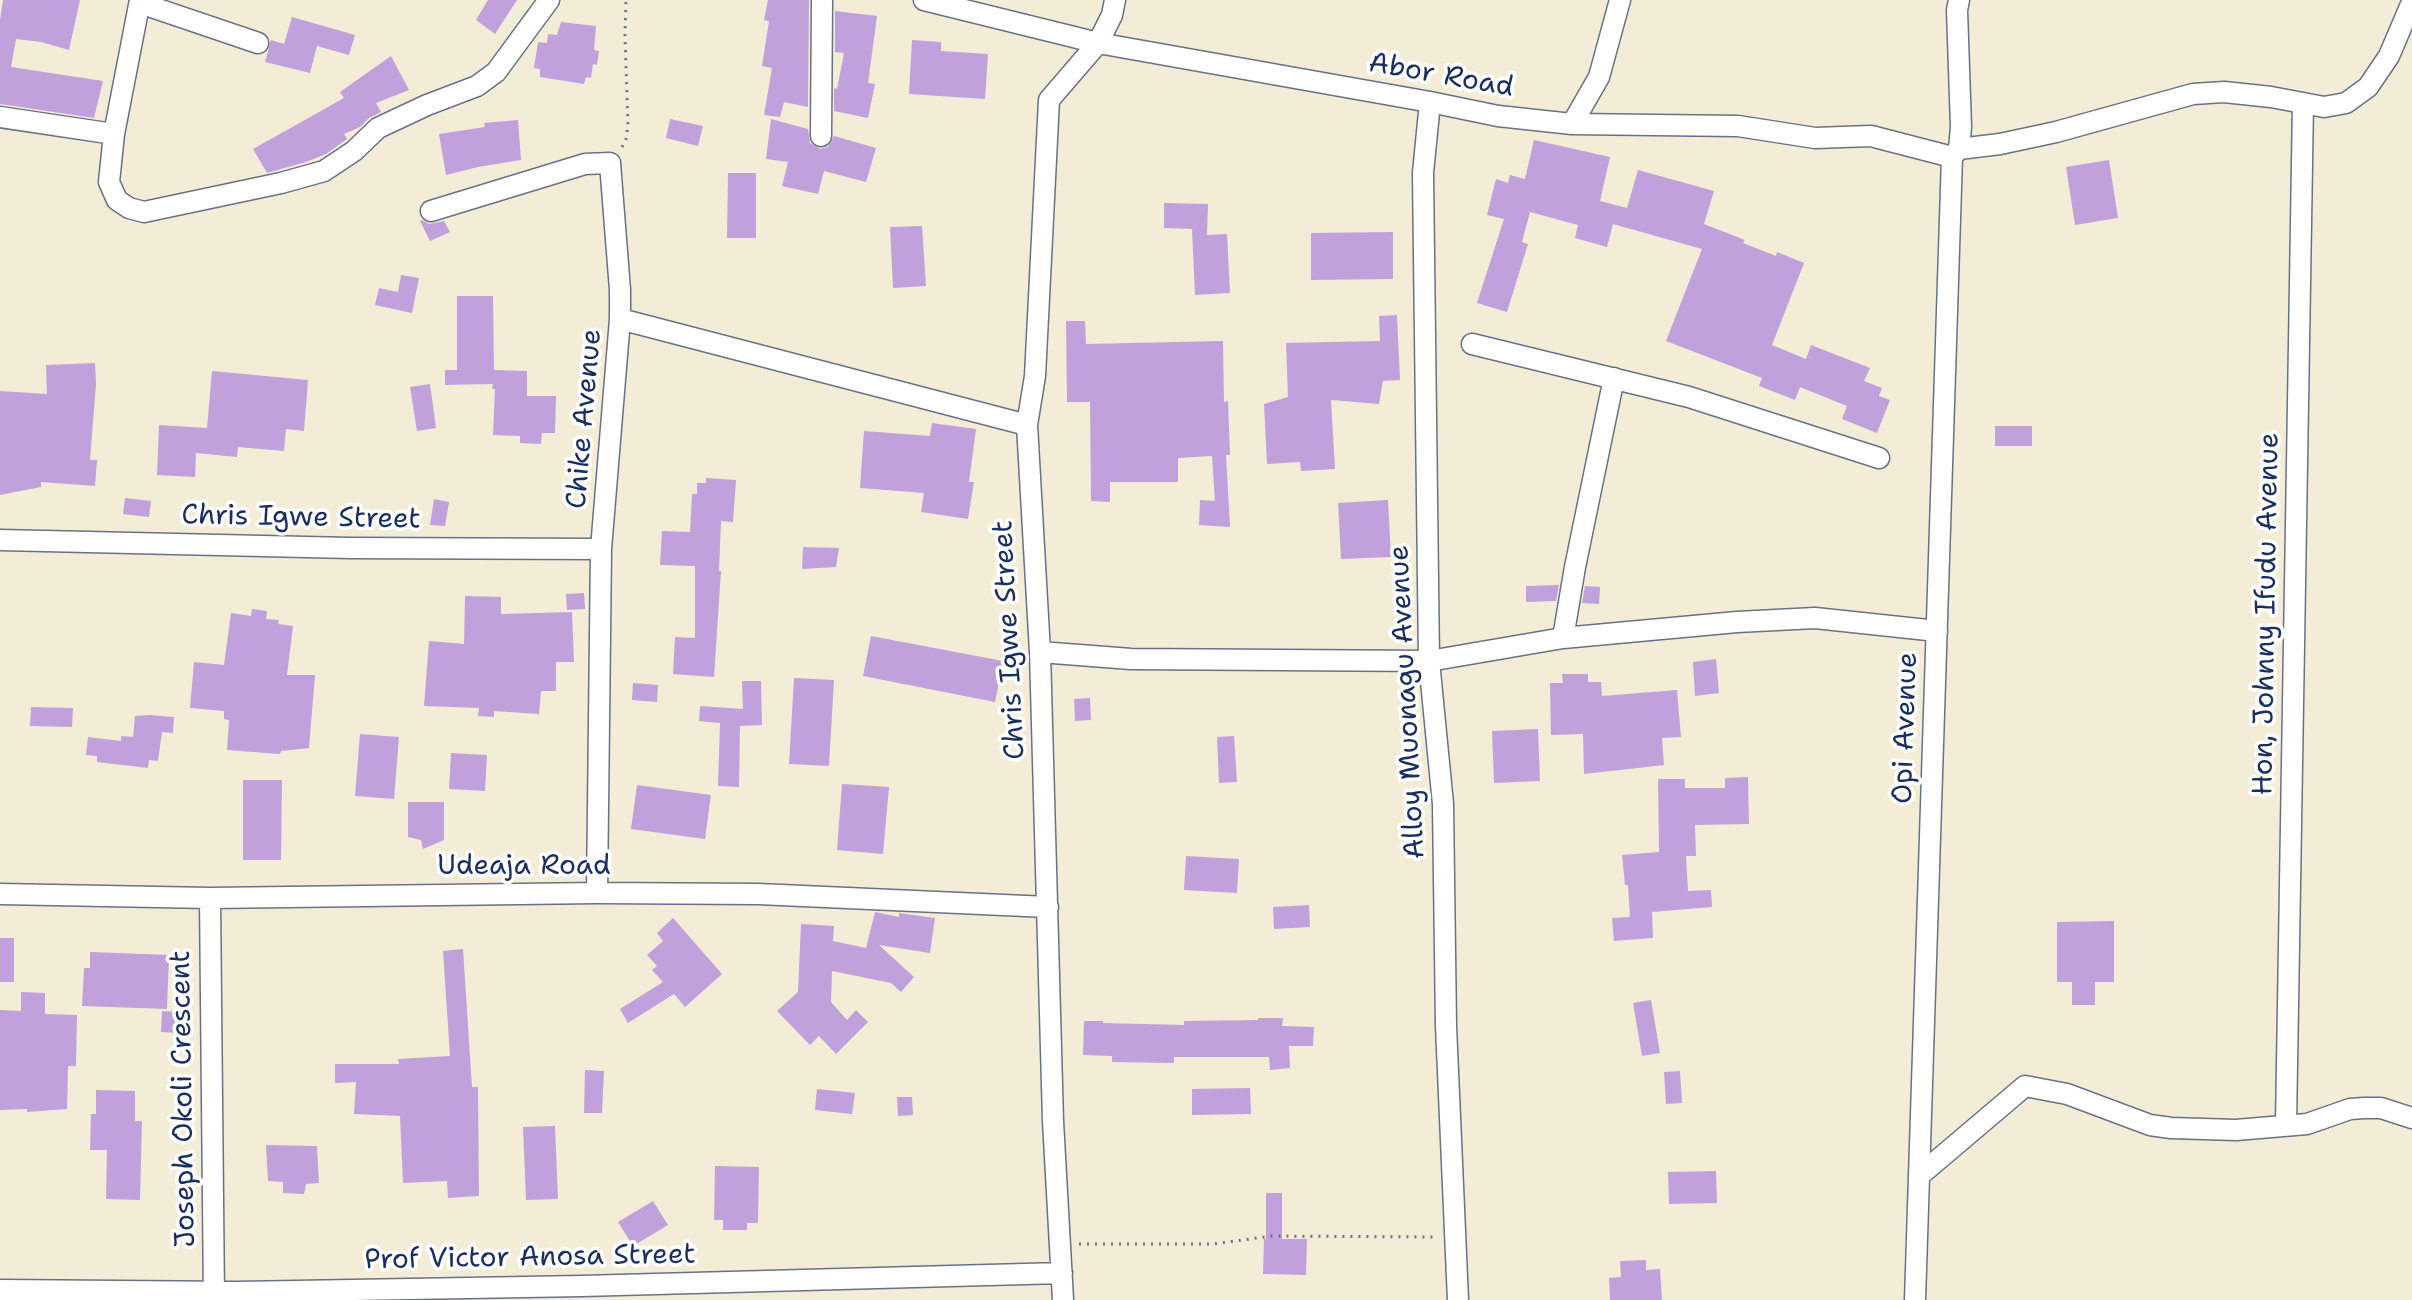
<!DOCTYPE html>
<style>
body{margin:0}
canvas{display:block;background:#f3ecd7}
</style>
<canvas width="2412" height="1300"></canvas>
<script>
const g = document.querySelector('canvas').getContext('2d');
g.lineJoin = 'round';
function fillPath(path, color) {
  g.fillStyle = color;
  g.fill(path, 'evenodd');
}
function shape(rows) {
  const path = new Path2D();
  for (const r of rows) {
    path.moveTo(r[0], r[1]);
    for (let i = 2; i < r.length; i += 2) path.lineTo(r[i], r[i + 1]);
  }
  return path;
}
function trace(path, color, width, dash) {
  g.strokeStyle = color;
  g.lineWidth = width;
  g.lineCap = dash ? 'butt' : 'round';
  g.setLineDash(dash || []);
  g.stroke(path);
}
function write(font, color, halo, rows, align = 'center') {
  g.font = font + ' "Shantell Sans",sans-serif';
  g.lineWidth = 7;
  g.setLineDash([]);
  g.textBaseline = 'middle';
  g.strokeStyle = halo;
  g.fillStyle = color;
  for (const [text, x, y, turn = 0] of rows) {
    g.save();
    g.translate(x, y);
    g.rotate((+turn || 0) * Math.PI / 180);
    g.textAlign = isNaN(turn) ? turn : align;
    if (halo) g.strokeText(text, 0, 0);
    g.fillText(text, 0, 0);
    g.restore();
  }
}
const building = shape([
 [3,0,80,0,69,50,41,42,16,39,11,67,103,81,94,118,0,104,0,20],
 [488,0,517,0,495,34,476,20],
 [768,0,809,0,808,107,784,102,780,117,764,115,772,68,762,66,769,21,764,20],
 [835,11,877,16,868,83,875,84,868,118,834,111,834,88,837,89,844,53,835,52],
 [292,17,355,35,349,55,317,46,310,73,265,62,271,40,284,44],
 [561,22,596,26,594,50,599,51,597,65,593,64,591,78,586,77,584,84,540,77,540,69,534,68,538,42,547,43,548,34,557,35],
 [912,40,941,42,941,51,988,54,985,99,909,94],
 [391,56,409,90,376,103,381,112,369,118,360,127,344,134,347,139,326,154,306,162,267,173,253,149,344,98,340,92],
 [670,119,703,126,698,146,666,138],
 [771,119,808,129,810,143,820,149,828,147,834,136,876,148,866,182,824,171,818,194,782,186,788,162,766,159],
 [518,120,521,160,478,167,446,175,439,134,485,127,484,123],
 [1534,140,1610,157,1600,201,1627,208,1638,170,1714,191,1704,224,1745,240,1743,243,1776,256,1777,252,1804,263,1772,345,1806,359,1811,345,1870,368,1864,381,1882,388,1879,396,1890,400,1877,433,1842,419,1847,406,1800,387,1795,400,1759,386,1762,378,1666,341,1702,249,1613,224,1607,247,1575,238,1578,225,1530,212,1522,242,1528,244,1507,312,1477,303,1504,219,1487,215,1496,179,1508,183,1510,175,1525,179],
 [2109,160,2118,218,2075,225,2066,167],
 [728,173,756,173,756,238,727,238],
 [1164,203,1208,204,1207,235,1227,234,1230,293,1195,295,1192,229,1164,228],
 [422,220,429,224,444,221,450,232,430,241,420,221],
 [922,226,926,286,893,288,890,227],
 [1393,232,1393,279,1311,280,1311,233],
 [401,275,419,278,412,313,375,305,379,288,398,292],
 [457,296,493,296,494,370,527,371,527,396,556,396,555,433,542,433,541,444,520,443,520,436,493,435,495,389,492,389,493,384,445,385,445,370,457,370],
 [1397,315,1400,380,1383,381,1379,404,1331,400,1335,469,1301,471,1300,462,1267,464,1264,404,1288,397,1286,343,1380,341,1379,316],
 [1066,321,1085,321,1086,344,1223,341,1224,402,1228,401,1230,455,1226,455,1230,527,1199,525,1200,500,1215,501,1212,456,1178,458,1178,482,1110,482,1110,502,1091,501,1090,402,1067,402],
 [95,363,96,384,90,460,97,460,95,486,41,482,41,487,0,495,0,391,47,394,46,365],
 [212,371,308,380,304,431,286,429,284,451,238,447,237,457,196,453,195,477,157,475,159,425,207,428],
 [430,384,436,428,417,431,410,387],
 [932,423,976,429,969,482,974,482,968,519,921,512,924,493,860,488,864,431,930,436],
 [1995,426,2032,426,2032,446,1995,446],
 [706,478,736,480,733,522,721,521,719,571,721,571,714,677,673,674,675,637,695,638,695,566,660,565,662,531,690,532,692,494,697,494,697,483,706,483],
 [125,498,151,501,149,517,123,514],
 [434,499,449,502,445,526,430,525],
 [1388,500,1391,557,1341,559,1338,503],
 [803,547,839,548,836,567,802,569],
 [1559,585,1556,601,1526,602,1526,586],
 [1585,586,1600,587,1599,604,1582,603],
 [584,593,585,609,567,610,566,594],
 [465,596,501,597,501,614,572,612,574,662,556,662,556,691,541,691,539,714,494,711,494,717,478,716,479,708,424,706,429,641,464,644],
 [252,609,267,611,266,619,279,620,278,624,293,626,287,675,315,675,309,748,281,751,280,754,227,750,229,720,224,719,224,711,190,708,194,662,224,665,231,613,251,616],
 [871,636,1003,661,995,702,863,676],
 [1716,659,1719,693,1695,696,1693,662],
 [1562,674,1588,674,1588,682,1601,682,1602,696,1677,690,1681,737,1662,738,1664,765,1584,774,1583,734,1551,735,1550,683,1563,683],
 [794,678,834,680,829,766,789,764],
 [742,681,761,681,762,725,740,726,739,787,718,786,720,723,699,721,700,706,743,709],
 [633,683,658,685,657,702,632,700],
 [1090,698,1091,720,1075,721,1074,699],
 [31,707,73,708,72,727,30,726],
 [149,715,174,717,173,733,162,732,158,761,149,760,148,768,97,762,97,756,86,755,88,737,121,741,121,736,133,737,135,716],
 [1538,729,1540,781,1494,783,1492,731],
 [360,734,399,737,394,799,355,796],
 [1234,736,1237,782,1219,783,1217,737],
 [451,753,487,755,485,791,449,789],
 [1748,777,1749,824,1695,825,1696,856,1686,856,1688,891,1711,890,1712,907,1652,912,1653,938,1614,941,1612,918,1630,917,1628,885,1625,885,1622,855,1659,852,1658,779,1685,779,1685,788,1725,788,1725,778],
 [243,780,282,780,281,860,243,860],
 [842,784,889,787,883,854,837,850],
 [637,785,711,795,705,839,631,829],
 [408,802,444,802,444,840,423,849,421,840,408,837],
 [1186,856,1239,859,1237,893,1184,890],
 [1309,905,1310,927,1274,929,1273,907],
 [875,912,899,917,899,913,935,918,930,953,879,945,914,977,901,992,891,983,832,971,831,1002,847,1020,856,1010,868,1022,836,1054,819,1036,810,1045,777,1011,798,992,801,924,834,926,833,941,866,948],
 [673,918,722,974,685,1007,674,994,628,1023,620,1009,663,982,652,970,657,966,647,955,663,941,657,933],
 [2114,921,2114,982,2095,982,2095,1005,2072,1005,2072,982,2057,982,2057,922],
 [0,938,14,938,14,982,0,982],
 [463,949,472,1087,478,1087,479,1196,448,1198,447,1181,403,1183,400,1116,354,1114,356,1082,335,1083,335,1064,399,1064,398,1059,450,1056,443,951],
 [90,952,169,955,167,1009,82,1006,84,968,90,968],
 [21,992,45,993,45,1014,77,1015,76,1066,68,1066,67,1109,27,1112,27,1109,0,1110,0,1010,21,1011],
 [1651,1000,1660,1053,1642,1056,1633,1003],
 [162,1011,182,1012,181,1033,161,1032],
 [1258,1018,1283,1018,1282,1026,1314,1027,1313,1046,1289,1046,1290,1068,1270,1070,1269,1057,1174,1057,1174,1063,1112,1062,1112,1056,1083,1055,1084,1021,1103,1021,1103,1023,1184,1025,1184,1021,1258,1020],
 [585,1070,604,1071,602,1113,584,1113],
 [1680,1071,1682,1103,1666,1104,1664,1072],
 [1250,1088,1251,1114,1192,1115,1192,1089],
 [817,1089,855,1093,852,1114,815,1110],
 [96,1090,135,1091,135,1121,142,1121,140,1200,106,1199,107,1150,90,1150,91,1114,96,1114],
 [897,1097,912,1097,913,1115,898,1116],
 [555,1126,558,1199,526,1200,523,1127],
 [266,1145,317,1146,319,1183,306,1184,304,1194,283,1193,283,1182,268,1181],
 [715,1166,759,1167,758,1223,747,1223,747,1230,723,1230,723,1220,714,1220],
 [1716,1171,1717,1203,1669,1204,1668,1172],
 [1266,1193,1282,1193,1282,1239,1307,1239,1306,1275,1263,1274,1264,1239,1266,1239],
 [653,1201,668,1225,633,1246,618,1222],
 [1646,1260,1646,1270,1660,1269,1662,1300,1610,1300,1609,1278,1621,1277,1620,1261]
]);
const path = shape([
 [622,147,626,139,628,126,625,36,626,0],
 [1079,1244,1213,1244,1272,1236,1435,1237]
]);
const minor = shape([
 [140,0,114,134,109,182,117,200,129,208,144,212,281,183,324,171,354,151,378,128,427,105,477,86,496,72,549,0],
 [924,0,1098,43,1430,102,1498,116,1572,124,1738,126,1815,138,1871,136,1952,157],
 [140,3,258,43],
 [1430,102,1423,173,1429,661,1443,804,1446,1026,1458,1300],
 [0,117,114,134],
 [1572,124,1599,77,1620,0],
 [821,136,822,0],
 [1959,149,2000,144,2056,132,2193,94,2224,92,2271,97,2324,107,2346,103,2368,87,2389,56,2412,2],
 [1952,157,1959,149,1961,127,1957,10,1959,0],
 [431,211,585,164,610,163,620,290,620,319,601,549,597,893],
 [620,319,1027,425],
 [1472,344,1689,397,1879,458],
 [0,540,350,548,601,549],
 [1563,638,1575,567,1614,378],
 [1040,652,1131,659,1429,661,1563,638,1737,622,1815,618,1937,631],
 [0,894,210,898,597,893,758,894,1048,907],
 [210,898,214,1300],
 [2286,1125,2303,103],
 [1920,1175,2025,1086,2067,1094,2150,1125,2171,1128,2236,1130,2307,1124,2350,1109,2364,1108,2381,1108,2412,1118],
 [0,1290,238,1292,582,1286,1062,1273],
 [1063,1300,1053,1121,1040,652,1027,425,1035,376,1049,100,1098,43,1112,15,1115,0],
 [1915,1300,1952,157]
]);
const streetNames = [
 ["Abor Road",1441,76,10],
 ["Chike Avenue",585,419,-85],
 ["Chris Igwe Street",301,518,1],
 ["Hon, Johnny Ifudu Avenue",2267,614,-89],
 ["Chris Igwe Street",1010,640,-93],
 ["Alloy Muonagu Avenue",1408,702,-93],
 ["Opi Avenue",1906,728,-88],
 ["Udeaja Road",524,867],
 ["Joseph Okoli Crescent",184,1099,-91],
 ["Prof Victor Anosa Street",530,1258,-1]
];
fillPath(building, '#c1a1dc');
trace(minor, '#677188', 23);
trace(path, '#677188', 3, [2, 6]);
trace(minor, '#fff', 20);
write('28px', '#1b2f5e', '#fff', streetNames);
</script>
